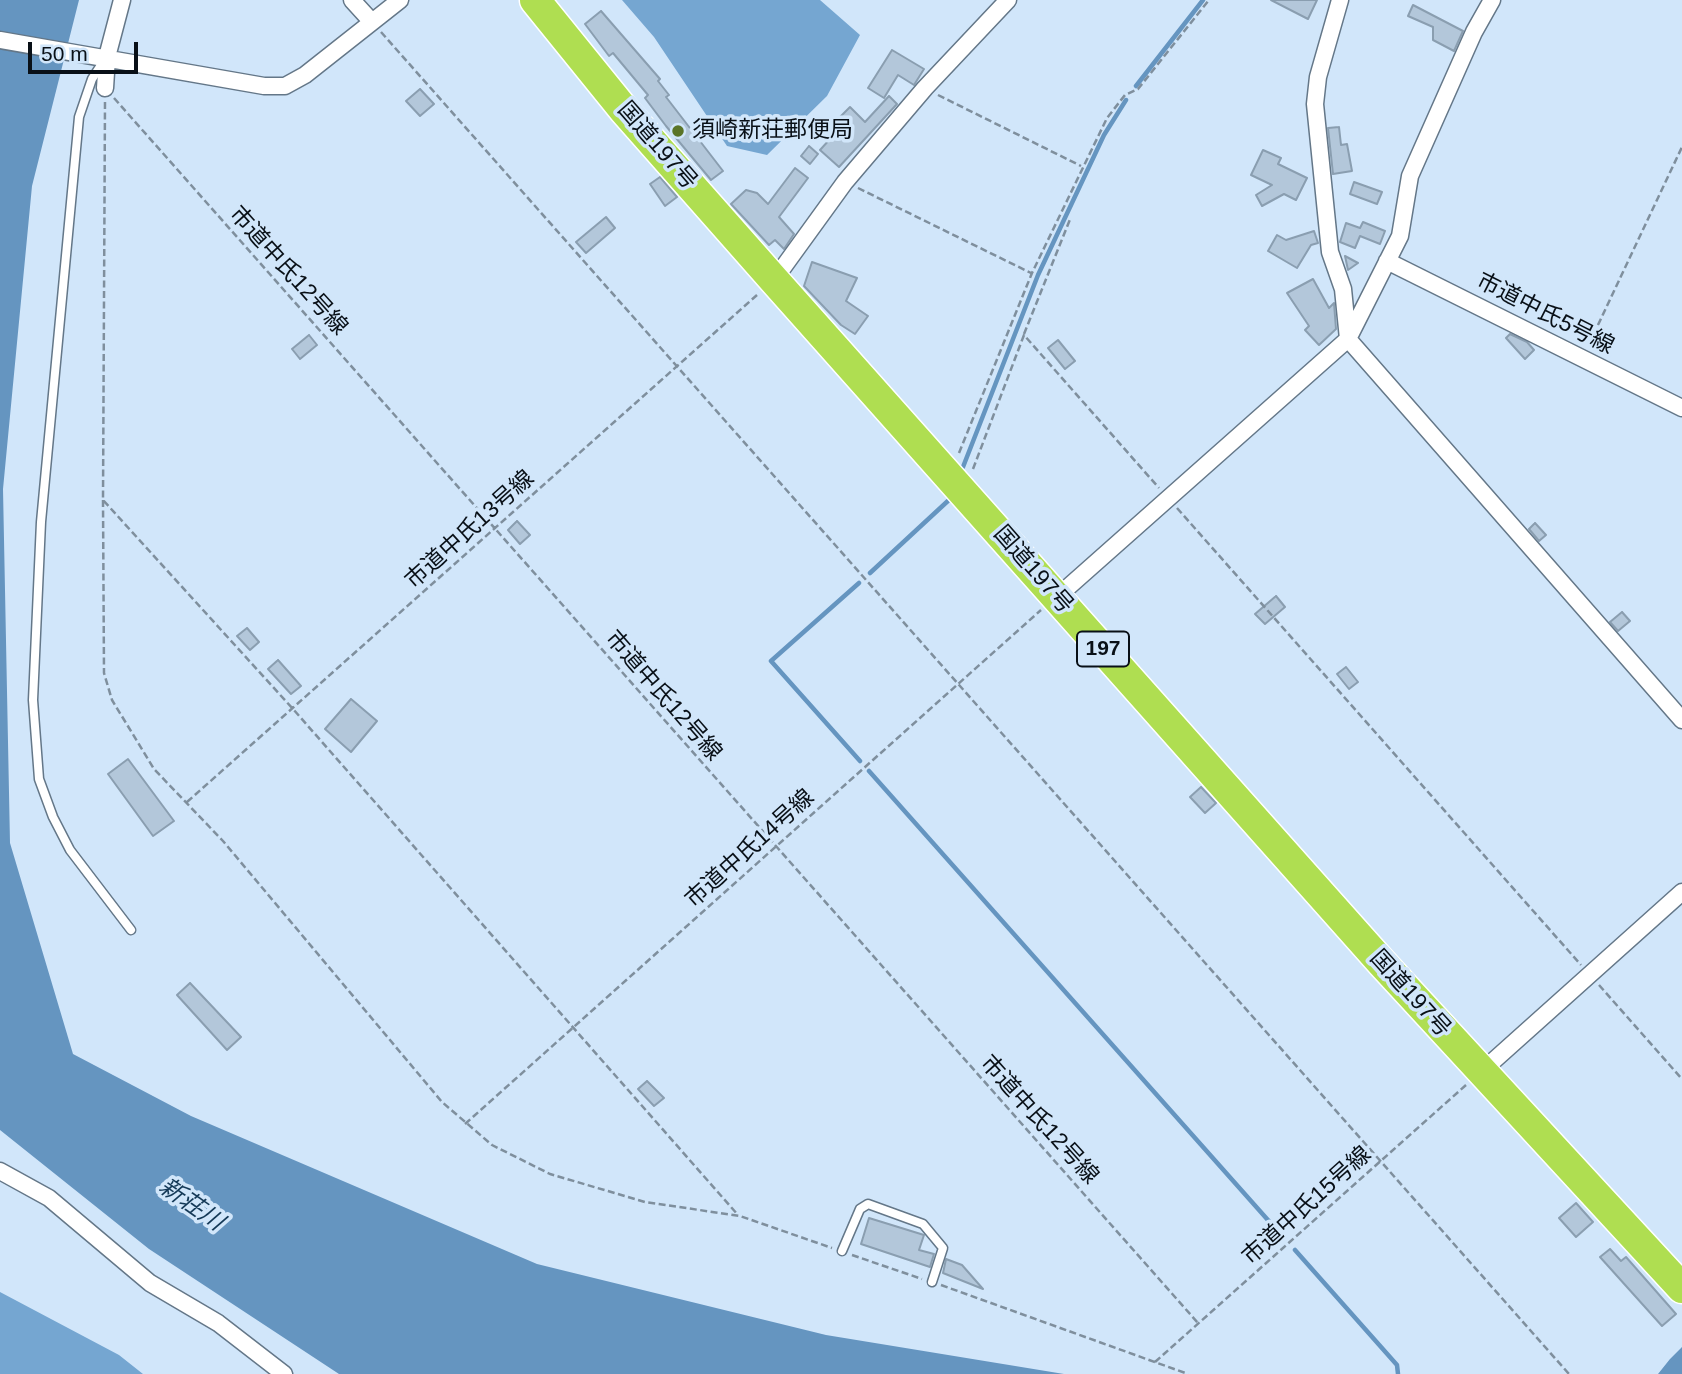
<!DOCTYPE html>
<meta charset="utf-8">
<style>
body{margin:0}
#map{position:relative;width:1682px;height:1374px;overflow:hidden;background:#d1e6fa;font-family:Helvetica,sans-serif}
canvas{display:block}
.scale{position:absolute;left:28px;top:42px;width:110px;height:32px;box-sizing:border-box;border:4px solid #091017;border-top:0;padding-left:9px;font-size:21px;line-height:24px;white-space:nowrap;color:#091017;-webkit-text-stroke:5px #d1e6fa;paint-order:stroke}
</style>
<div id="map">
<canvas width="1682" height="1374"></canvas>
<div class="scale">50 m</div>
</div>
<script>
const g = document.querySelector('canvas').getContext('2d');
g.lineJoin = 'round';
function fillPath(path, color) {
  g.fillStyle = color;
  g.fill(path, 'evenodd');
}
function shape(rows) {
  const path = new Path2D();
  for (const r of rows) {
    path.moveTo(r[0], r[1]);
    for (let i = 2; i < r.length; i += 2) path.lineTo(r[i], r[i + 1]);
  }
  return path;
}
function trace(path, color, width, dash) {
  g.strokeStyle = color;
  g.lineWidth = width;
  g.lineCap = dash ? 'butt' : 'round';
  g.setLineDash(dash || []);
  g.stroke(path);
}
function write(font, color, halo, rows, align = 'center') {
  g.font = font + ' Helvetica,"Noto Sans JP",sans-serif';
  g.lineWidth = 7;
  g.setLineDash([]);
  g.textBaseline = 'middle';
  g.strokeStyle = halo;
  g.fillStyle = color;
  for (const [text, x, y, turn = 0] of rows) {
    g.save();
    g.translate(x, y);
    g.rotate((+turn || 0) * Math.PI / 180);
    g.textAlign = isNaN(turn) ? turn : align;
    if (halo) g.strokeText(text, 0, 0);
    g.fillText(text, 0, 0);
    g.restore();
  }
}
const forest = shape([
 [622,0,820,0,860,35,827,96,767,155,727,146,654,37],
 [0,1292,119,1355,143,1374,0,1374]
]);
const water = shape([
 [0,0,79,0,32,186,3,489,10,843,73,1054,191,1116,537,1264,826,1335,1064,1374,339,1374,149,1249,0,1130],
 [1682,1347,1682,1374,1658,1374,1670,1359]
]);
const stream = shape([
 [1136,86,1203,0],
 [963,467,1038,275,1104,135,1126,100],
 [870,573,950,499],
 [859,583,771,661,860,761],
 [869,771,1283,1237],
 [1295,1250,1397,1365,1398,1374]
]);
const building = shape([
 [1271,0,1317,0,1308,19,1271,0],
 [1413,5,1463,31,1454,51,1433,40,1433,27,1408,16,1413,5],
 [601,11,660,79,658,81,669,95,666,97,723,171,711,180,666,126,645,98,648,95,613,53,609,56,585,24,601,11],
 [892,50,924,69,914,85,898,75,884,98,868,88,892,50],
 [420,89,434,104,420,116,406,101,420,89],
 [889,96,897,104,839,167,820,150,842,126,837,120,850,107,865,122,889,96],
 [1339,127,1341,145,1347,144,1352,171,1333,174,1328,128,1339,127],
 [809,146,818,154,810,164,801,156,809,146],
 [1263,150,1281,158,1278,164,1307,178,1296,200,1284,194,1262,206,1256,195,1272,185,1251,175,1263,150],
 [795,168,808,178,779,217,794,234,784,249,775,240,769,245,731,204,746,190,757,193,768,204,795,168],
 [660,177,677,197,665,206,650,184,660,177],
 [1354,182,1382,192,1377,204,1350,194,1354,182],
 [606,217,615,228,586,253,576,242,606,217],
 [1363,222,1385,231,1380,244,1360,236,1355,248,1340,242,1346,223,1360,228,1363,222],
 [1314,231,1318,243,1311,245,1297,268,1268,251,1277,235,1286,240,1314,231],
 [1345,256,1358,263,1348,270,1345,256],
 [812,262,857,278,846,301,868,316,855,334,841,325,804,286,812,262],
 [1313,279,1329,308,1334,303,1336,329,1319,345,1305,330,1309,326,1287,293,1313,279],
 [1510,334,1527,342,1534,350,1525,359,1506,338,1510,334],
 [309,335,317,345,300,359,292,349,309,335],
 [1058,340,1075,361,1065,369,1048,348,1058,340],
 [517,521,530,535,520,544,508,530,517,521],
 [1535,523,1546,535,1539,541,1529,529,1535,523],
 [1276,596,1285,607,1265,624,1255,614,1276,596],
 [1622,612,1630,621,1618,631,1610,622,1622,612],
 [247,628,259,642,250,650,237,636,247,628],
 [278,660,301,686,291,694,268,669,278,660],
 [1346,667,1358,682,1349,689,1337,674,1346,667],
 [351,699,377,721,351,752,325,729,351,699],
 [128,759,174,821,153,836,108,774,128,759],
 [1201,787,1216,803,1205,813,1190,797,1201,787],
 [190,983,241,1037,227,1050,177,995,190,983],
 [647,1081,664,1098,654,1106,638,1089,647,1081],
 [1576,1203,1593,1222,1576,1237,1559,1218,1576,1203],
 [869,1218,924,1235,919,1250,934,1254,930,1267,861,1244,869,1218],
 [1610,1249,1621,1261,1626,1257,1676,1314,1662,1326,1600,1257,1610,1249],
 [946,1259,962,1265,983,1289,943,1273,946,1259]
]);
const path = shape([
 [381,32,1569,1374],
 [938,95,1081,166],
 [114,98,1198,1323],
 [105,102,103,500,293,709,738,1215],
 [858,188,1031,273],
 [1024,334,1071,217],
 [1589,344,1682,147],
 [959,453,1032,273,1107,118,1125,95,1138,89,1209,0],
 [973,469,1024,335,1159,488],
 [103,500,104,673,112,700,154,769,223,841,442,1102,492,1145,550,1174,645,1202,740,1216,832,1248],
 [1177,508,1581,965],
 [187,802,757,295],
 [1599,985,1682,1079],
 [465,1124,1041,610],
 [852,1255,922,1279],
 [941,1285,1188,1374],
 [1155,1362,1466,1085]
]);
const lane = shape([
 [103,62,92,79,79,117,41,522,33,700,39,779,53,817,70,850,131,930],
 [842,1251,860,1209,868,1204,923,1224,943,1248,932,1282]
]);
const street = shape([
 [352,0,372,22],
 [1340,0,1318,77,1315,104,1330,252,1343,289,1348,339,1682,720],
 [0,40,264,86,285,86,305,75,400,0],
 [105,88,107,57,122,0],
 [1387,261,1682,408],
 [774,280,845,182,925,88,1008,0],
 [1057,597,1348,339,1400,236,1410,176,1474,32,1492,0],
 [1481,1072,1682,892],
 [0,1171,49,1198,150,1283,218,1323,284,1374]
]);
const highway = shape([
 [535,0,624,110,774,280,1382,963,1682,1288]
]);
const markers = [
 [678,131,7,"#5a7427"]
];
const shields = [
 [1103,649,52]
];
const shieldNames = [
 ["197",1103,649]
];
const poiNames = [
 ["須崎新荘郵便局",692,131]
];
const streetNames = [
 ["国道197号",657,146,49],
 ["市道中氏12号線",288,271,48],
 ["市道中氏5号線",1545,314,27],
 ["市道中氏13号線",470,530,-42],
 ["国道197号",1033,570,49],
 ["市道中氏12号線",663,696,49],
 ["市道中氏14号線",750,849,-42],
 ["国道197号",1410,994,48],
 ["市道中氏12号線",1039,1120,48],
 ["市道中氏15号線",1307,1206,-42]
];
const waterNames = [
 ["新荘川",191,1205,35]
];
fillPath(forest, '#75a6d1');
fillPath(water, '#6595c0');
trace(stream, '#6595c0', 4.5);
fillPath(building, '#b3c7da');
trace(building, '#8a9eb0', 2);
trace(lane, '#647788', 11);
trace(street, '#647788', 19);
trace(highway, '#fff', 33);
trace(path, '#7f8f9d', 2.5, [7, 3.5]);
trace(lane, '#fff', 8);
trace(street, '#fff', 16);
trace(highway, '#afde51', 30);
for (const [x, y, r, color] of markers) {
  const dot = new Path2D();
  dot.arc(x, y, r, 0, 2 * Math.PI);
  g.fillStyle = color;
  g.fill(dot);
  trace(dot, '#d1e6fa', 2.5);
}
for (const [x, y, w] of shields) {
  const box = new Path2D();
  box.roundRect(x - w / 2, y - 17.5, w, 35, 5);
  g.fillStyle = '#d1e6fa';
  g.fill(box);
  trace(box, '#091017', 2);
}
write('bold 21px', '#091017', null, shieldNames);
write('23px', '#091017', '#d1e6fa', poiNames, 'left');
write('23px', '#091017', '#d1e6fa', streetNames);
write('italic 24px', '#143957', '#d1e6fa', waterNames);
</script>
